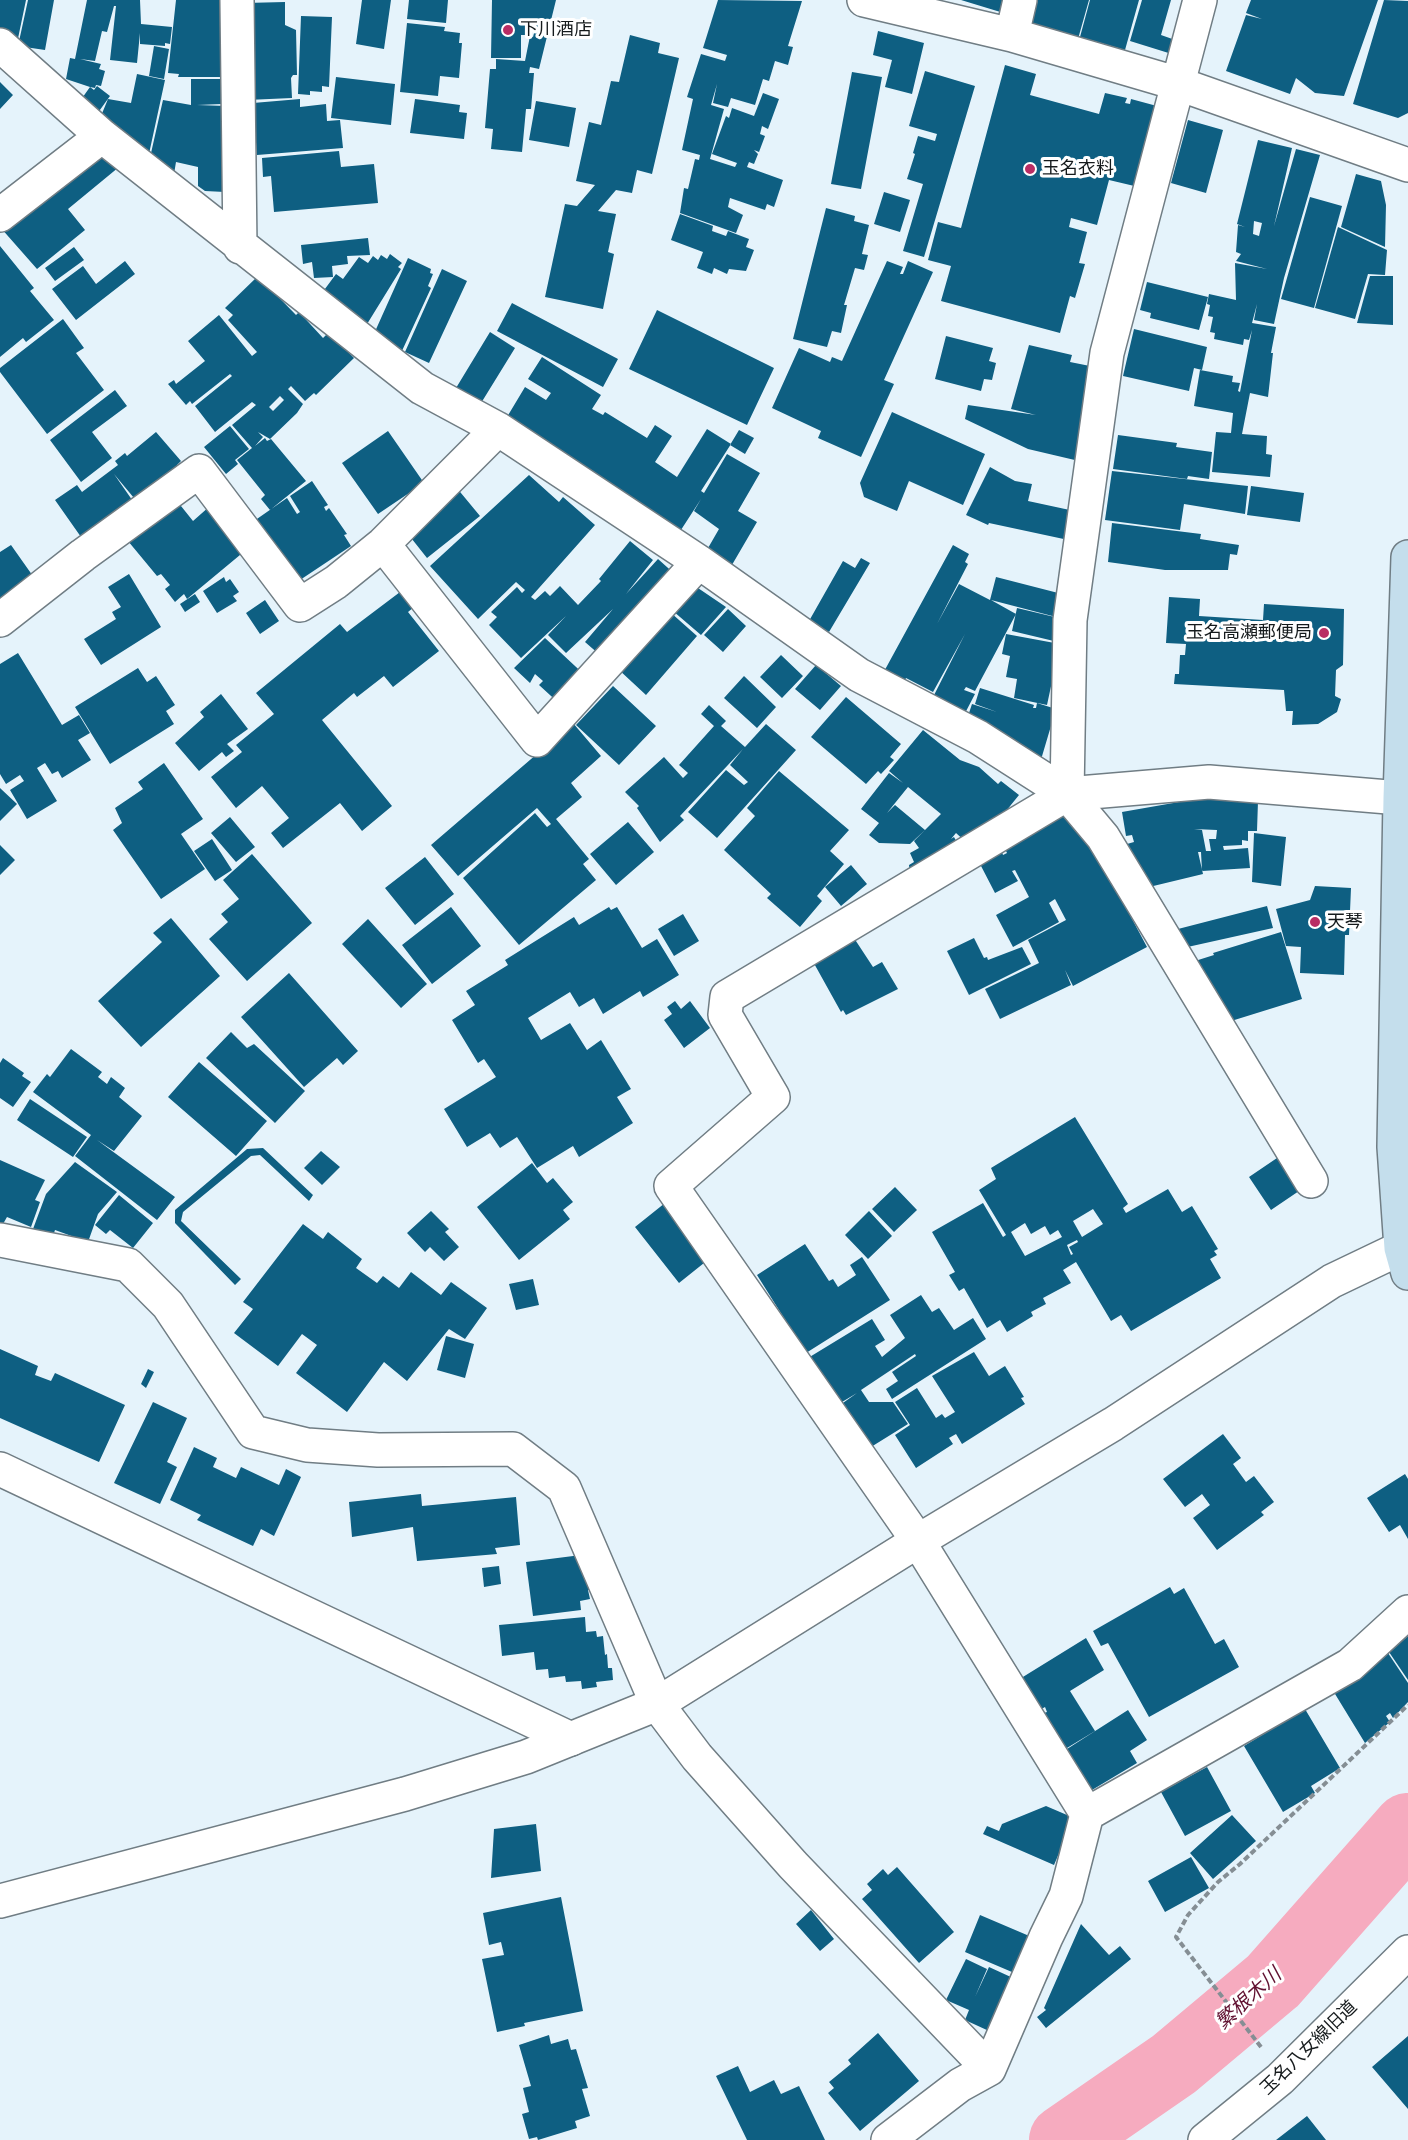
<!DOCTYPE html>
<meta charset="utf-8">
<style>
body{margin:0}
canvas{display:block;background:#e5f3fb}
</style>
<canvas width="1408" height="2140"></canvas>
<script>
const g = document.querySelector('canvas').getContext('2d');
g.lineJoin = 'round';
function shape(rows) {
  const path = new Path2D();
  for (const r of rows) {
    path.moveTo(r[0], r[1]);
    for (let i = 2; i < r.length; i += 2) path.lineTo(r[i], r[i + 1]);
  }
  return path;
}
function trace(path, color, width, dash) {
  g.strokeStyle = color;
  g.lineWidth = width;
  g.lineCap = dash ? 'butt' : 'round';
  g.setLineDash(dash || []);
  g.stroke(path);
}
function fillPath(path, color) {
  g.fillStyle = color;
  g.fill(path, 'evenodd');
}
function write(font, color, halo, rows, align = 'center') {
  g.font = font + ' "Fira Sans","Noto Sans JP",sans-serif';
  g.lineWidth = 6;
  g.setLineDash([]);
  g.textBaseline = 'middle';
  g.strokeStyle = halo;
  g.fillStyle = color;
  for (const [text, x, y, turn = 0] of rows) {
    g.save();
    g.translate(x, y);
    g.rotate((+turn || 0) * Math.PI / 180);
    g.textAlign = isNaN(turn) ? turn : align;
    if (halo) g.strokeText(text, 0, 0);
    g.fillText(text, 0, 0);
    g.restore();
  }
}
const river = shape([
 [1064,2140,1174,2064,1273,1981,1408,1828]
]);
const building = shape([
 [0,0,26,0,16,48,0,36],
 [28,0,54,0,45,50,18,46],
 [87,0,140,0,141,24,172,27,170,44,165,43,165,46,140,44,140,33,137,63,110,60,116,6,114,6,107,32,102,31,95,61,80,59,101,64,99,69,105,71,101,86,96,85,95,88,90,87,94,90,97,86,110,96,97,114,80,101,90,87,66,79,70,58,75,59],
 [176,0,227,0,226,77,178,77,179,74,168,73],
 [362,0,391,0,384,49,356,44],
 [409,0,448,0,446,23,407,19],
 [492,0,556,0,539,69,530,67,529,73,534,73,531,109,526,109,522,152,491,149,493,129,485,128,490,69,496,69,496,59,525,61,530,36,533,37,536,26,525,24,525,35,521,35,521,58,491,58],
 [718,0,802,1,788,46,793,47,788,65,775,61,769,81,763,79,755,105,731,98,728,107,713,103,717,84,711,105,724,109,710,159,735,167,737,163,712,154,726,116,729,118,732,108,754,116,763,93,779,99,768,129,762,126,760,134,765,136,759,152,754,150,758,154,754,164,749,162,747,167,783,180,774,207,767,204,765,210,730,198,728,207,743,215,736,233,680,213,684,188,688,189,695,159,699,160,700,155,682,150,693,99,687,97,701,54,725,61,727,55,703,48],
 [961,0,1025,0,1020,18],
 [1038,0,1089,0,1078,39,1031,25],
 [1090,0,1139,0,1125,50,1080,37],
 [1142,0,1171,0,1161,35,1178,41,1175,55,1130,41],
 [1251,0,1378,0,1344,96,1315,93,1296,78,1290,94,1226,71,1246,15,1262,19,1246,13],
 [1384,0,1408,1,1408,113,1398,118,1353,104],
 [285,2,285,25,296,30,297,75,293,75,291,78,292,98,247,100,245,3],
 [301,16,332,17,329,87,322,86,322,92,310,91,310,95,298,94],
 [407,23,445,27,444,31,460,33,459,43,462,43,459,78,440,76,438,96,400,92],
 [878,31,924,43,912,94,885,87,892,60,873,55],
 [630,35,660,43,658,53,679,58,652,174,637,170,632,193,616,190,598,211,616,214,608,252,614,254,603,309,545,297,565,204,577,206,595,185,576,181,589,122,601,125,611,81,619,82],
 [154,46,169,49,164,79,149,76],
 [1005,65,1036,74,1030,95,1099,114,1105,93,1127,98,1125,103,1130,104,1131,99,1168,109,1147,189,1109,180,1097,225,1071,218,1069,227,1087,232,1079,263,1085,264,1075,298,1070,296,1060,333,941,301,951,266,928,260,938,222,961,228],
 [925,71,975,86,924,257,903,251,923,184,907,179,915,154,913,153,918,136,935,141,937,134,909,126],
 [852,72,882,77,861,189,831,184],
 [137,74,165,80,147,163,96,128,108,99,131,103],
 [336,77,395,84,391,125,331,118],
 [191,79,223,79,222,104,197,105,226,106,225,192,205,191,198,186,198,167,176,162,174,174,149,162,163,100,191,105],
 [0,82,13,95,0,109],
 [300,99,300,107,326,104,327,121,340,120,343,148,257,155,253,103],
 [415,99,460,105,459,112,467,113,464,139,410,133],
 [536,101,576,108,569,147,529,140],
 [1188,120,1223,130,1206,193,1171,183],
 [1258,140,1292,148,1274,226,1296,149,1320,155,1284,278,1274,324,1254,320,1257,304,1252,323,1276,327,1271,353,1273,353,1268,397,1250,393,1242,434,1267,436,1266,454,1272,455,1270,477,1212,472,1216,432,1231,433,1233,413,1194,406,1200,370,1233,376,1232,382,1240,383,1238,391,1240,392,1252,330,1249,340,1244,339,1243,345,1214,339,1215,333,1210,332,1213,317,1208,316,1210,305,1207,304,1209,294,1236,300,1235,263,1267,269,1236,261,1241,254,1236,252,1238,225,1245,227,1237,224],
 [1254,221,1262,223,1259,236,1253,234],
 [98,151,119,167,68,209,85,230,37,269,0,227],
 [339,151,341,167,374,164,378,203,274,212,271,176,263,177,262,158],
 [1356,174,1381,181,1386,205,1385,247,1341,227],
 [884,192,910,200,900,232,874,224],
 [1310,197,1342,206,1314,308,1281,299],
 [826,208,855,216,854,221,869,225,862,254,868,255,864,270,855,268,844,305,847,305,841,333,832,331,827,347,793,339],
 [680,214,713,226,712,231,726,236,728,231,749,239,746,247,754,250,746,271,729,269,727,274,714,268,712,274,697,268,703,252,671,240],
 [1338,227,1387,250,1385,275,1368,274,1355,319,1315,308],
 [368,238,370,255,347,256,348,264,332,266,333,277,314,278,312,262,303,264,301,245],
 [0,246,34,288,30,291,54,320,26,342,23,338,0,357],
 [74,247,84,260,55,281,45,268],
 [390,254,402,263,398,267,401,269,364,329,319,297,336,274,343,279,359,257,368,263,373,256,378,260,381,255,387,259],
 [408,258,431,269,430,273,433,274,428,286,431,288,401,353,373,336],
 [125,261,135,274,76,320,52,289,83,266,96,284],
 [887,261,903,267,900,274,903,274,908,261,933,272,884,380,894,384,861,457,818,438,821,431,772,408,799,348,830,362,832,357,842,361],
 [442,269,467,281,429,363,405,352],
 [258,276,296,315,299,312,323,338,329,332,354,358,316,395,314,393,305,401,291,386,288,389,303,404,297,413,270,439,258,432,263,437,255,446,265,438,267,441,271,439,306,481,270,510,261,499,265,495,237,460,252,448,232,425,256,405,252,402,215,432,195,406,232,376,230,374,192,404,190,401,186,405,168,384,174,380,176,384,205,361,188,341,219,315,252,356,257,352,228,320,233,315,225,308],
 [280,396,284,400,273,411,269,407],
 [1370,276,1393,276,1393,325,1357,323],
 [1147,282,1208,297,1199,330,1150,318,1151,313,1140,310],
 [512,303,618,359,603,387,497,331],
 [657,310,774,368,747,425,629,369],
 [63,319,84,348,76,353,104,390,47,434,0,372,0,368],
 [1134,329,1207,347,1202,370,1194,368,1189,391,1123,376],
 [490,332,515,348,478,408,453,393],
 [946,336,993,348,989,361,996,363,992,380,984,379,981,391,935,379],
 [1029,345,1072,355,1070,362,1095,367,1079,461,1028,449,965,419,968,405,1036,415,1011,409],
 [542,357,601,395,592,409,603,415,605,412,647,438,655,425,672,436,655,462,677,477,707,429,731,444,701,491,704,493,727,454,760,473,738,511,757,522,729,570,704,555,719,529,694,511,701,499,679,533,504,422,525,387,546,400,551,393,528,379],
 [115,390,127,406,92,432,112,458,81,482,50,440],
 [892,412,985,454,963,505,909,481,897,511,864,497,860,483],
 [230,426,249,449,235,460,238,464,226,474,204,447],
 [739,430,754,438,745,454,730,445],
 [388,431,424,483,378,514,342,463],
 [156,432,181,461,177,465,180,469,139,504,114,474,137,507,81,537,55,500,77,485,82,492,118,465,115,461,125,453,127,456],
 [1118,435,1177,443,1176,447,1212,452,1209,479,1188,476,1187,479,1113,469],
 [990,467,1015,481,1032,484,1028,501,1079,512,1073,541,989,523,988,525,966,515],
 [1112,471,1248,486,1245,514,1184,504,1180,530,1105,520],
 [529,475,559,502,563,497,595,525,531,597,535,600,545,591,550,596,560,586,578,605,601,581,599,579,630,541,653,560,626,594,658,559,677,576,608,662,585,642,613,609,566,653,548,635,566,616,521,658,489,625,497,617,491,612,517,587,522,593,525,590,516,582,478,619,430,566],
 [312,481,328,505,324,507,326,511,329,508,347,534,344,535,351,546,297,582,273,546,274,541,270,544,254,521,287,498,297,514,300,512,290,496],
 [1251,486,1304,493,1300,522,1247,515],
 [456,487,480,516,427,558,404,529],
 [177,501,193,521,210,506,246,550,187,599,184,594,175,602,165,589,170,585,161,574,157,576,128,541],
 [1112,523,1201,534,1200,539,1239,545,1237,555,1230,554,1228,570,1165,570,1108,562],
 [11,545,35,579,0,604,0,552],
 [953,545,969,554,965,562,968,564,937,624,959,584,990,600,996,577,1066,595,1060,618,991,600,1016,614,975,691,966,687,964,690,975,694,963,717,929,705,965,634,933,692,906,678,901,688,881,677],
 [861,558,870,563,829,632,809,621,843,561,855,568],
 [129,574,161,627,101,665,84,639,116,619,112,612,121,607,108,587],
 [224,577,226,582,230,579,239,592,233,596,237,601,217,613,203,591],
 [408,586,420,602,408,612,439,651,393,687,384,676,357,697,354,693,322,720,392,806,362,831,340,803,283,848,271,833,289,818,262,786,236,808,211,777,242,752,236,745,274,714,256,693,340,624,347,632],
 [695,586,726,607,701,635,673,611],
 [195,594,200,602,185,612,180,604],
 [1169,597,1200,599,1199,616,1263,620,1264,604,1344,609,1343,665,1336,670,1335,696,1341,699,1337,712,1318,724,1292,725,1293,711,1286,711,1284,690,1174,684,1175,674,1179,674,1180,655,1185,655,1186,644,1166,643],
 [265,600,279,621,260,634,246,613],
 [1017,608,1063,619,1058,642,1012,631],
 [728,609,746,626,723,652,704,635],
 [670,612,697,636,646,695,618,669],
 [1006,634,1060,644,1047,705,1014,698,1017,679,1006,677,1010,656,1002,654],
 [545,638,590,680,562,706,539,685,543,681,535,674,530,683,514,668],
 [18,653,62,725,79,715,90,733,78,740,91,760,62,778,58,771,52,774,45,763,37,768,57,801,27,819,10,790,24,781,20,775,6,784,0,774,0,664],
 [781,655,803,676,782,698,760,677],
 [816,665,841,686,820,710,795,689],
 [138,668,147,682,156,676,175,705,166,711,174,724,110,764,75,707],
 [744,676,776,707,757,728,724,698],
 [613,686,656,726,619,765,576,725],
 [980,688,1034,705,1033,708,1036,708,1037,703,1056,709,1040,763,964,728,972,704,997,712,975,704],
 [221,694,248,729,227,744,234,751,226,757,222,752,199,771,175,743,204,717,200,712],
 [846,697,901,744,890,757,894,760,881,774,878,771,866,784,811,737],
 [709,705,726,721,721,726,745,747,766,724,796,750,717,838,688,812,726,770,744,785,748,782,730,765,743,749,680,816,684,820,660,842,637,808,639,806,625,792,664,757,683,778,688,773,679,765,714,726,701,714],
 [573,723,601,756,571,783,582,797,556,819,589,859,583,864,596,880,519,945,463,878,535,813,547,827,551,824,537,808,458,876,431,845],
 [923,730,960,760,979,767,998,784,1001,781,1019,795,1002,816,968,844,956,833,951,839,954,837,960,848,910,874,909,865,914,862,910,853,919,848,914,841,941,814,908,787,887,813,895,805,925,830,910,844,879,843,869,835,879,823,861,809,889,773,903,783,889,771],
 [164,763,203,819,181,834,205,869,161,899,113,830,122,823,115,808,143,789,138,782],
 [779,771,849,830,830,851,844,864,817,896,822,901,800,927,767,898,771,894,724,850,755,816,747,808],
 [0,788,17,804,0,821],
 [1196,799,1258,801,1257,831,1248,831,1248,841,1242,840,1242,845,1223,846,1224,850,1248,848,1250,868,1202,871,1201,852,1198,852,1203,874,1145,888,1140,865,1137,866,1127,844,1134,842,1132,835,1126,836,1122,812],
 [1194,829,1217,830,1216,839,1209,839,1211,851,1206,851,1202,830],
 [1059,815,1071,819,1107,872,1147,947,1073,986,1065,970,1071,985,1000,1019,985,989,1039,963,1028,940,1066,920,1055,899,1049,903,1059,922,1013,947,996,915,1029,897,1015,870,1012,871,1018,881,995,893,980,864,1002,852,1003,855,1007,853,1003,845],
 [230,817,255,847,236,862,211,833],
 [628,822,654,852,616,885,590,854],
 [1254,833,1286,837,1281,886,1252,882],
 [212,839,232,870,215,881,194,851],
 [0,845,15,860,0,875],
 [252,854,312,923,247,981,209,939,228,922,221,914,239,899,223,880],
 [425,857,454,894,415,925,385,888],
 [851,865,867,884,841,906,825,887],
 [1315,886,1351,888,1349,935,1345,935,1344,975,1300,973,1301,947,1286,946,1276,909,1310,900],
 [1267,906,1273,928,1183,948,1178,929],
 [451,907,481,946,432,984,402,945],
 [609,907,611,910,617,907,642,948,657,939,679,975,643,997,640,991,603,1014,594,998,579,1007,570,992,528,1018,541,1040,570,1023,587,1050,601,1040,631,1089,617,1097,633,1123,579,1157,573,1146,537,1168,517,1137,500,1148,490,1133,467,1147,444,1109,496,1077,484,1059,478,1063,452,1020,475,1005,466,991,508,965,505,960,574,917,579,925],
 [683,914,699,941,674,956,658,929],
 [171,918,220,976,141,1047,98,1001,162,942,153,933],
 [368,919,427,984,401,1008,342,944],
 [1281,932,1302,999,1228,1022,1222,1000,1216,1002,1195,961,1214,955,1213,953],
 [852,935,873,967,882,962,898,989,846,1015,843,1010,841,1012,811,958],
 [974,938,984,958,987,957,988,960,1022,947,1031,964,969,995,947,951],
 [289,973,358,1051,343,1065,337,1058,304,1087,241,1017],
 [675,1001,681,1009,690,1001,710,1028,684,1048,664,1020,672,1014,667,1007],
 [231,1032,247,1048,254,1044,305,1091,275,1123,206,1058],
 [71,1049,102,1072,98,1077,107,1084,111,1077,125,1088,119,1097,142,1116,114,1151,97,1140,175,1197,157,1220,75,1156,91,1135,33,1092,47,1074,50,1077],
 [3,1058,24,1073,22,1076,31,1082,13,1107,0,1098,0,1063],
 [199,1062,267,1121,236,1156,168,1097],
 [30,1099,87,1137,73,1157,17,1120],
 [1075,1117,1128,1204,1123,1208,1126,1213,1168,1189,1182,1212,1192,1206,1218,1249,1214,1251,1217,1255,1210,1259,1221,1278,1131,1331,1121,1315,1111,1321,1076,1262,1063,1270,1071,1283,1043,1298,1046,1304,1031,1312,1033,1316,1007,1332,1000,1320,987,1328,964,1288,959,1291,949,1275,955,1272,932,1232,983,1203,1003,1237,1006,1235,979,1190,996,1179,991,1168],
 [1093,1209,1103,1224,1082,1237,1073,1221],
 [1025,1223,1031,1234,1045,1226,1050,1235,1058,1230,1062,1237,1025,1256,1011,1232],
 [1077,1240,1078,1242,1069,1247,1073,1254,1071,1255,1067,1245],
 [263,1148,313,1195,309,1201,260,1155,251,1156,183,1212,181,1221,241,1279,235,1285,175,1223,175,1210,247,1149],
 [321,1151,340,1167,322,1185,304,1168],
 [1277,1158,1299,1191,1271,1210,1249,1177],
 [0,1160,45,1180,35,1200,40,1202,31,1227,7,1217,3,1224,0,1222],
 [75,1162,117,1192,98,1214,88,1242,55,1230,53,1236,33,1229,46,1194],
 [532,1163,547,1183,553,1178,573,1202,563,1210,570,1219,519,1260,477,1207],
 [895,1187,917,1210,894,1232,872,1209],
 [119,1195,153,1223,133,1248,110,1230,106,1234,95,1225],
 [665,1203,709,1259,679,1283,635,1227],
 [431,1211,449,1229,445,1232,459,1247,444,1261,430,1247,425,1252,407,1233],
 [869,1211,892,1236,868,1259,845,1235],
 [303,1224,323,1239,328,1232,362,1259,356,1268,377,1283,383,1276,399,1288,411,1272,441,1295,451,1282,487,1308,465,1339,449,1329,407,1381,384,1362,347,1412,296,1373,317,1345,302,1334,278,1366,234,1333,253,1309,243,1302],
 [805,1244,829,1281,833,1279,838,1287,856,1275,850,1265,862,1257,890,1300,806,1353,757,1275],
 [533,1279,539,1305,516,1310,509,1284],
 [921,1295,932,1312,939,1308,954,1330,973,1318,986,1339,892,1399,886,1389,898,1381,892,1372,916,1356,915,1354,861,1390,869,1402,893,1402,908,1424,871,1447,840,1405,857,1393,837,1405,808,1358,872,1319,885,1340,875,1346,882,1357,905,1338,890,1315],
 [446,1336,474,1344,465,1378,437,1370],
 [0,1349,38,1366,35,1375,51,1381,55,1373,125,1405,99,1462,0,1418],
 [974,1352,989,1376,1005,1366,1024,1397,1021,1398,1025,1404,962,1444,956,1434,949,1438,953,1444,916,1468,895,1435,910,1425,895,1402,917,1388,936,1418,942,1414,945,1418,955,1412,932,1376],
 [148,1369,154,1372,146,1388,141,1384],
 [153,1402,187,1418,167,1462,177,1467,160,1504,114,1483],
 [1223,1434,1241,1458,1233,1464,1246,1482,1254,1476,1274,1502,1261,1512,1264,1515,1217,1550,1193,1518,1210,1505,1202,1494,1185,1507,1163,1479],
 [194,1447,217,1458,213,1467,236,1478,241,1467,279,1485,286,1469,301,1477,274,1536,261,1529,253,1546,197,1520,201,1515,170,1500],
 [1405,1474,1408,1479,1408,1539,1400,1525,1389,1532,1367,1498],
 [421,1494,422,1506,516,1497,520,1545,495,1548,497,1554,417,1561,413,1527,352,1537,349,1502],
 [589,1554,593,1590,588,1590,590,1599,580,1601,581,1610,533,1616,526,1562],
 [499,1566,501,1584,484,1587,482,1568],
 [1170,1587,1174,1594,1184,1588,1215,1644,1224,1639,1239,1667,1149,1717,1108,1643,1101,1646,1093,1631],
 [585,1617,586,1632,596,1631,597,1637,603,1636,605,1655,607,1654,608,1668,612,1668,613,1680,596,1682,597,1687,582,1689,581,1681,566,1682,565,1676,549,1678,548,1669,536,1670,534,1652,502,1656,499,1625],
 [1408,1636,1408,1680,1389,1652],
 [1086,1638,1104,1670,1070,1691,1095,1731,1062,1751,1044,1713,1047,1712,1045,1707,1038,1711,1018,1680],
 [1388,1653,1408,1683,1408,1702,1393,1718,1390,1713,1386,1716,1390,1722,1365,1743,1332,1689,1359,1671,1364,1677,1362,1670],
 [1305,1709,1340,1768,1311,1786,1315,1793,1283,1812,1244,1746],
 [1128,1710,1147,1740,1130,1751,1137,1763,1092,1790,1067,1749],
 [1207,1767,1231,1811,1185,1836,1161,1792],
 [1046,1806,1074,1818,1054,1865,983,1834,987,1826,999,1831,1002,1824],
 [1232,1815,1256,1841,1213,1879,1190,1853],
 [536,1824,541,1871,491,1878,494,1829],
 [1191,1857,1209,1888,1165,1912,1148,1881],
 [897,1867,954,1932,919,1963,862,1899,872,1890,867,1884,883,1869,888,1875],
 [561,1897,583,2011,524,2023,525,2026,497,2032,482,1959,504,1955,501,1942,489,1945,483,1913],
 [811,1910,834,1939,820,1951,796,1924],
 [980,1915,1034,1938,1019,1975,965,1952],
 [1081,1924,1109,1955,1120,1946,1131,1959,1046,2028,1037,2017,1046,2010,1044,2008],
 [966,1959,987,1969,975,1997,989,1967,1013,1978,989,2031,965,2020,969,2010,946,2000],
 [878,2033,919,2081,860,2131,828,2093,834,2088,829,2082,851,2064,848,2060],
 [549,2035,551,2044,568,2039,571,2050,576,2049,588,2088,582,2089,590,2116,575,2121,577,2128,538,2140,537,2137,529,2139,522,2114,529,2112,523,2088,531,2086,519,2045],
 [1408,2036,1408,2109,1372,2067],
 [738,2066,750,2092,774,2080,781,2094,799,2086,825,2140,747,2140,716,2076],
 [1307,2116,1326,2140,1276,2140]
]);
const path = shape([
 [1261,2047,1176,1937,1188,1915,1218,1882,1240,1864,1408,1705]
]);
const minor = shape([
 [237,0,240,247],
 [864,0,1012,35,1179,84,1408,165],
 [1012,35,1020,0],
 [0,45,102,136,422,388,498,429,699,562,859,675,978,737,1067,794,1103,837,1311,1181],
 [0,215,102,136],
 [383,544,537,740,699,562],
 [0,620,83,555,199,471,300,605,336,582,383,544,498,429],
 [1067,794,727,997,725,1015,773,1097,671,1186,918,1541,1087,1814],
 [1067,794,1070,620,1107,353,1200,0],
 [0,1240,128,1265,168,1305,253,1432,307,1445,378,1450,513,1449,564,1488,657,1704,697,1757,793,1865,989,2069],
 [0,1469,571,1739],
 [888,2140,960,2085,989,2069,1046,1937,1066,1896,1087,1814,1350,1665,1408,1612]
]);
const tertiary = shape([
 [1067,794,1209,782,1400,798],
 [0,1901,405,1794,526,1757,657,1704,918,1541,1113,1424,1332,1281,1401,1248],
 [1205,2140,1280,2079,1408,1952]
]);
const secondary = shape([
 [1408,557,1400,798,1394,1147,1401,1248,1408,1273]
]);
const markers = [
 [508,30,6,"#b92d64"],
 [1030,169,6,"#b92d64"],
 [1324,633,6,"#b92d64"],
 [1315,922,6,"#b92d64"]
];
const poiNames = [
 ["下川酒店",520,30],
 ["玉名衣料",1042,169],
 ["玉名高瀬郵便局",1312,633,"right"],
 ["天琴",1327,922]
];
const streetNames = [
 ["玉名八女線旧道",1309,2048,-44]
];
const waterNames = [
 ["繁根木川",1249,1999,-42]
];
trace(river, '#f6abbf', 70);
fillPath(building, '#0e5f82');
trace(minor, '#707d84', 36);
trace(tertiary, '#707d84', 36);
trace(secondary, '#707d84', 36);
trace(path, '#858e94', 4, [6, 3]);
trace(minor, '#fff', 33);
trace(tertiary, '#fff', 33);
trace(secondary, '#c4deec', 33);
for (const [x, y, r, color] of markers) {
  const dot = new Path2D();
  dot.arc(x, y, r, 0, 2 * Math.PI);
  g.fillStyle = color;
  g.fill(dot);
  trace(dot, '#fff', 2);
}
write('18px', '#151a1c', '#fff', poiNames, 'left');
write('18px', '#151a1c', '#fff', streetNames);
write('italic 20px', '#611131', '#fff', waterNames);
</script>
